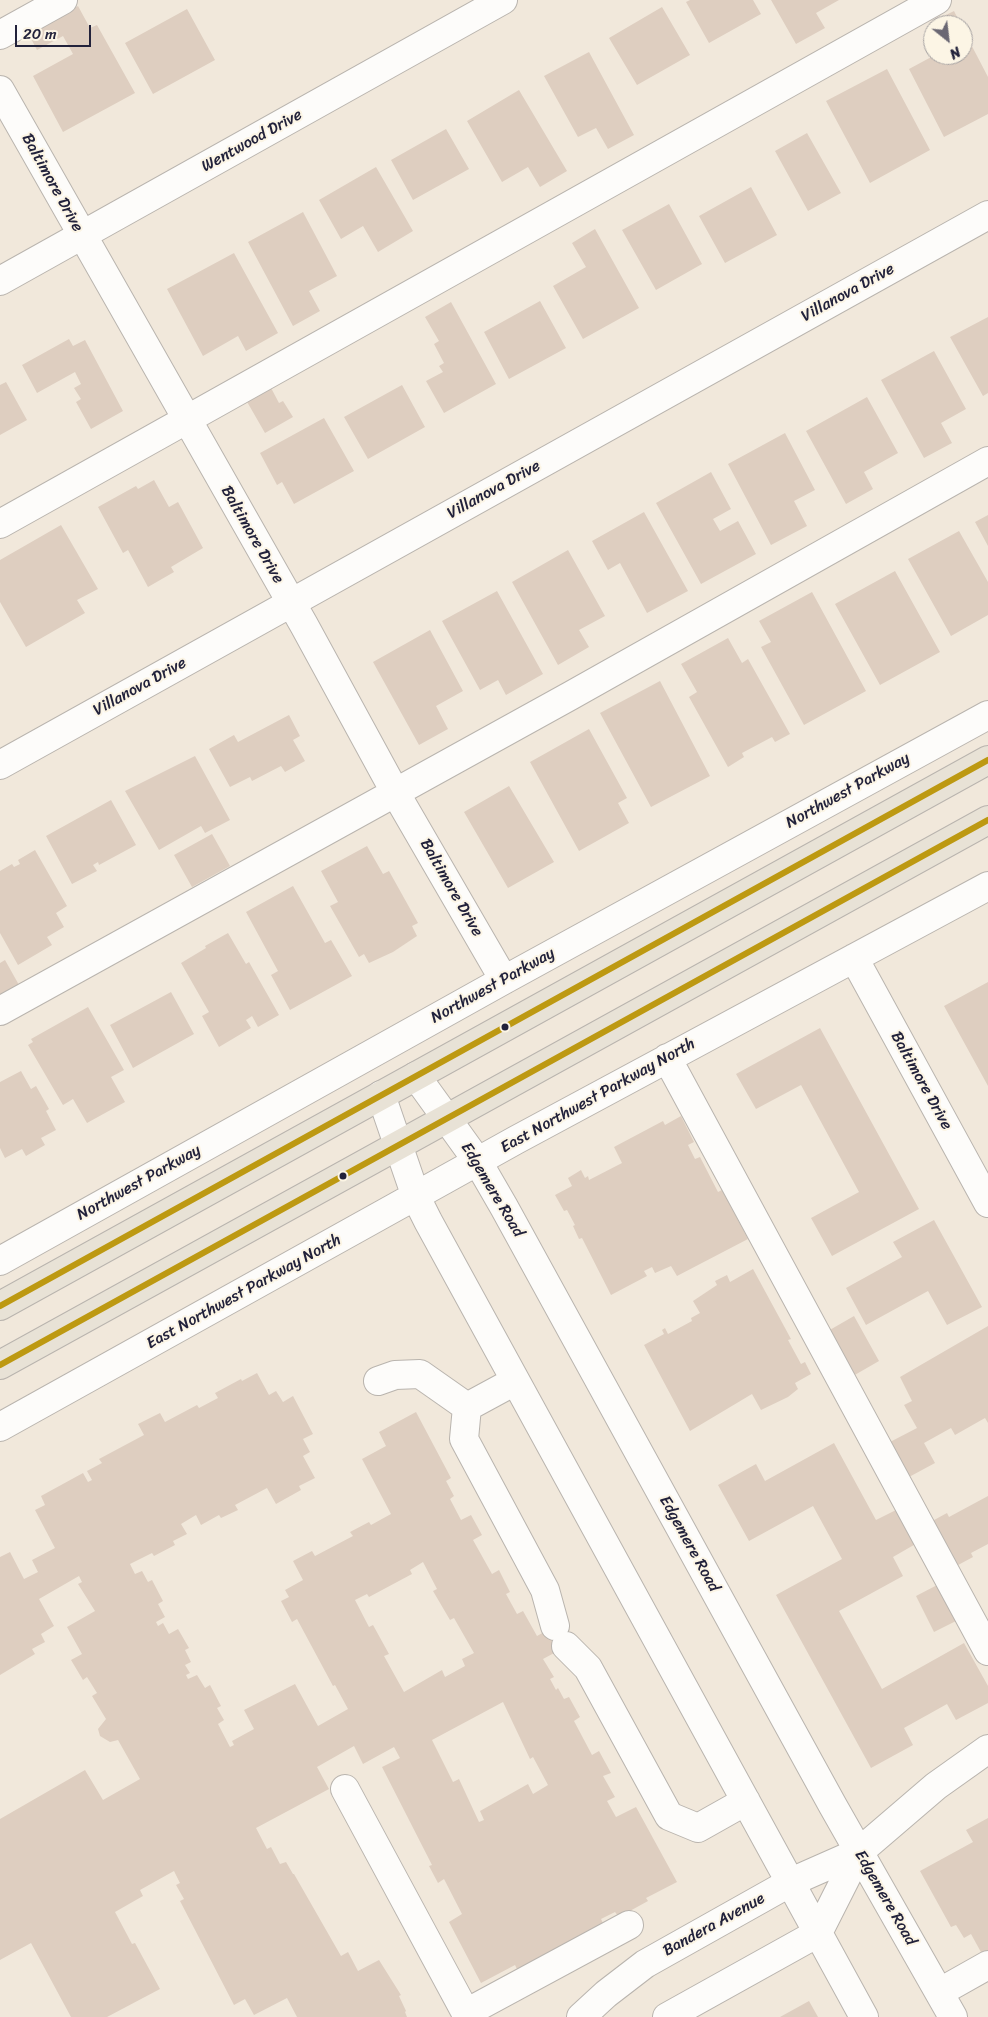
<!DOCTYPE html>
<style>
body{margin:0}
#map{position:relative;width:988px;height:2017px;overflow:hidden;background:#f1e8db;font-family:Sriracha,sans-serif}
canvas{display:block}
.north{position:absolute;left:923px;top:15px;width:50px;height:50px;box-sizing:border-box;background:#fcf5e5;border:1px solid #a5a1a1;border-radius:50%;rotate:151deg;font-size:14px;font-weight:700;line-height:20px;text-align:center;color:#22223b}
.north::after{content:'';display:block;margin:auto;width:18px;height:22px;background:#6a6773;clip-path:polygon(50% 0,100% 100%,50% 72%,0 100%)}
.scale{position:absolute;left:15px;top:25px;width:76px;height:22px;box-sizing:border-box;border:2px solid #22223b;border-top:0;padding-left:6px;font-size:15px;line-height:18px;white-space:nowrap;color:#22223b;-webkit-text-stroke:4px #fcf5e5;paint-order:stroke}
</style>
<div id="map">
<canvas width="988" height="2017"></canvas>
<div class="north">N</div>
<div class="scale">20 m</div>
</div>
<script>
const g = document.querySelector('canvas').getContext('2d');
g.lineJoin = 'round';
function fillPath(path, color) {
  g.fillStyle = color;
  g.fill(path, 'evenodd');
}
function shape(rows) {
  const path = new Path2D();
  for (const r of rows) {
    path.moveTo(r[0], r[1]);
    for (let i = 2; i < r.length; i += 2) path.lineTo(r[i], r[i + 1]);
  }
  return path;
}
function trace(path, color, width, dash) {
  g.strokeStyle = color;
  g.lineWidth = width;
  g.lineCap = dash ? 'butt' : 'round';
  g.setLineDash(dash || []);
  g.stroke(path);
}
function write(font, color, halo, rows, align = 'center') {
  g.font = font + ' Sriracha,sans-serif';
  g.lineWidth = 4;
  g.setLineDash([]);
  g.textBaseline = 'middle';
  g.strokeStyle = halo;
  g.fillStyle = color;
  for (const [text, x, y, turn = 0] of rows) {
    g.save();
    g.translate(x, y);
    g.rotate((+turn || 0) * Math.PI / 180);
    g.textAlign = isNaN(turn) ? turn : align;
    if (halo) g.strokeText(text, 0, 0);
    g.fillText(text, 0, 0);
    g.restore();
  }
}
const building = shape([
 [690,0,753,0,761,14,709,43,686,2],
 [771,0,839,0,816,13,825,28,796,44],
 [78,6,90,28,97,25,135,93,63,132,33,76,73,54,63,36,37,50,28,33],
 [662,7,690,55,637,85,609,38],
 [187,9,215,60,153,94,125,43],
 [954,11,961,25,933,25,933,29,930,23],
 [963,29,988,77,988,114,944,137,909,69,935,55,963,55],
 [589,52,634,135,608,149,596,128,578,137,544,76],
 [887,69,930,150,870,183,826,101],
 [519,90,567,171,540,187,528,167,502,182,467,121],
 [446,129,469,169,413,200,391,160],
 [807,133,841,193,808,211,775,151],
 [376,167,413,231,378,252,363,226,341,239,319,200],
 [751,187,777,235,725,263,699,216],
 [669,204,702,264,656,290,622,230],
 [303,212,337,276,309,291,320,311,293,326,248,242],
 [595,229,639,308,583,339,553,286,586,267,572,243],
 [234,253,278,333,246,351,238,336,203,356,167,289],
 [540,301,566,348,509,379,484,332],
 [451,302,496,384,444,413,426,381,443,372,439,366,444,363,434,344,439,341,425,317],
 [988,317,988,393,983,396,950,337],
 [69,339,73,346,85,340,123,411,91,429,76,402,81,399,74,388,81,384,75,372,37,393,22,365],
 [934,351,966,409,941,423,952,443,924,458,881,380],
 [6,382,27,420,0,435,0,385],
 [402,385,425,427,368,459,344,417],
 [270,386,279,403,283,401,293,417,265,433,246,400],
 [867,397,898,453,864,472,873,489,846,504,806,431],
 [324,418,354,471,294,504,282,482,277,485,260,453],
 [785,433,815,490,794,501,807,526,771,545,728,464],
 [711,472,731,509,713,519,720,531,738,521,756,554,701,584,656,503],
 [154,480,169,507,178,502,203,548,171,567,174,572,148,587,128,550,123,553,98,507,136,486,138,489],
 [644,512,688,591,647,613,620,563,608,570,592,541],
 [988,515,988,546,975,522],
 [61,525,98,589,77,600,85,613,26,647,0,602,0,560],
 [959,531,988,582,988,615,951,636,908,559],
 [568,550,605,616,579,630,589,647,558,665,512,582],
 [895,571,940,652,880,685,835,604],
 [497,591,543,674,506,695,498,680,480,690,442,621],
 [812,592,866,691,804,725,761,647,771,642,759,621],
 [430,630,463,691,436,706,448,729,419,745,373,662],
 [728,638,742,663,748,659,790,734,775,742,772,737,742,753,744,757,728,767,689,697,697,692,681,664],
 [660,681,710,776,651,807,600,713],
 [289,715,300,736,293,740,305,761,285,772,281,766,252,781,250,777,230,787,209,749,234,735,238,742],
 [589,729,627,798,618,803,629,823,579,851,530,762],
 [195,756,230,820,205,833,201,826,159,850,125,791],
 [509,786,554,862,508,888,464,812],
 [111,800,136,845,99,865,98,862,93,865,97,871,72,884,46,836],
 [212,834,230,866,192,887,174,855],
 [367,846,383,874,389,871,418,923,412,926,417,936,393,952,369,963,364,954,359,957,330,906,338,902,321,871],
 [35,850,67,906,56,913,64,927,47,937,52,945,18,965,0,933,0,871,12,864,14,867,20,864,18,860],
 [293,886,325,943,331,940,352,976,290,1010,271,975,278,971,246,912],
 [228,933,246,964,249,962,279,1015,258,1027,252,1016,246,1020,251,1028,219,1047,202,1016,209,1012,181,963,206,948,205,946],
 [5,960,19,985,14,987,17,994,0,997,0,963],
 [988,982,988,1086,944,1006],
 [171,992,194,1034,133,1068,110,1025],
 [88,1007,124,1070,111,1077,125,1102,87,1123,73,1099,63,1105,28,1045,33,1042,31,1039],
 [820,1028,919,1209,832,1256,811,1218,859,1192,801,1085,756,1109,736,1074],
 [21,1071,31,1089,36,1086,49,1109,46,1111,56,1130,41,1138,45,1145,26,1156,22,1149,5,1158,0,1148,0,1082],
 [681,1116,694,1142,688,1145,695,1159,700,1157,718,1192,722,1190,748,1239,677,1276,671,1266,655,1273,652,1267,644,1271,647,1276,611,1295,582,1238,579,1239,573,1226,575,1225,567,1210,564,1211,555,1195,572,1186,568,1178,581,1170,585,1178,588,1176,589,1180,622,1163,614,1147,663,1121,665,1125],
 [934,1220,982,1307,947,1325,928,1291,866,1325,846,1288,902,1257,893,1242],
 [753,1269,791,1339,788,1340,801,1364,805,1362,811,1374,795,1383,798,1389,788,1397,761,1410,752,1394,690,1431,644,1345,664,1334,662,1330,665,1328,668,1334,692,1321,691,1318,700,1313,693,1301,717,1285,715,1281,727,1275,730,1282],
 [854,1316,879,1361,853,1376,828,1331],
 [988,1326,988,1423,985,1418,955,1435,951,1428,924,1443,935,1463,909,1477,890,1442,917,1428,904,1405,912,1401,900,1377],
 [257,1373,269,1395,276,1391,283,1402,293,1396,313,1434,303,1439,310,1452,303,1456,315,1478,299,1486,301,1490,276,1504,267,1488,235,1505,238,1510,221,1518,219,1515,201,1525,196,1515,181,1524,187,1534,173,1541,175,1545,154,1556,152,1553,130,1564,135,1574,142,1571,148,1582,152,1580,163,1601,158,1604,165,1617,156,1622,158,1626,163,1623,169,1634,178,1629,189,1648,185,1650,191,1662,185,1665,190,1673,186,1675,188,1679,197,1675,205,1688,210,1685,221,1706,217,1708,224,1720,218,1724,230,1747,234,1745,232,1741,254,1729,244,1710,295,1684,318,1726,348,1709,335,1685,333,1686,297,1619,292,1622,281,1601,289,1597,285,1590,303,1580,293,1561,312,1551,315,1556,353,1536,350,1532,369,1522,371,1525,391,1514,362,1459,386,1446,379,1432,416,1412,451,1478,446,1481,454,1496,450,1499,461,1520,471,1515,482,1535,473,1540,492,1574,499,1570,510,1592,506,1594,517,1614,523,1611,537,1636,555,1626,569,1645,543,1659,554,1677,550,1679,556,1690,558,1688,564,1699,569,1697,580,1717,574,1721,592,1755,599,1751,611,1773,603,1776,615,1797,607,1801,616,1817,636,1807,677,1882,646,1898,648,1901,619,1917,615,1912,601,1919,604,1925,518,1971,515,1965,481,1983,449,1922,462,1914,444,1879,438,1883,429,1866,432,1865,382,1767,400,1758,394,1747,363,1764,354,1746,317,1767,329,1789,256,1828,267,1849,271,1847,280,1864,286,1862,293,1874,294,1874,341,1956,348,1952,358,1971,379,1960,401,1995,399,1996,406,2011,405,2012,407,2017,297,2017,287,1998,254,2015,245,1999,234,2005,180,1901,184,1899,176,1885,180,1883,174,1871,140,1890,143,1896,115,1912,132,1944,135,1943,160,1989,107,2017,71,2017,31,1943,0,1960,0,1819,85,1770,103,1800,140,1779,118,1740,110,1742,100,1736,98,1729,106,1719,92,1696,97,1693,87,1677,83,1680,71,1660,82,1654,67,1627,95,1611,78,1584,82,1582,79,1576,39,1599,54,1626,41,1634,45,1642,32,1649,35,1654,0,1675,0,1557,10,1552,24,1579,38,1572,32,1560,55,1548,35,1510,45,1505,41,1496,83,1473,88,1482,92,1480,87,1471,102,1463,99,1459,144,1435,138,1424,160,1413,165,1422,197,1405,199,1408,218,1398,215,1393,241,1379,242,1381],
 [423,1562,437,1589,433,1591,450,1620,454,1618,474,1653,462,1659,465,1666,445,1677,442,1670,404,1692,384,1656,389,1654,373,1625,369,1627,355,1600,367,1594,369,1597,412,1574,410,1570],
 [503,1702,530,1759,533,1757,548,1785,533,1794,528,1784,480,1811,484,1820,479,1822,459,1779,453,1782,432,1740],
 [834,1443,876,1520,900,1508,919,1542,893,1557,903,1576,839,1611,882,1689,964,1643,988,1686,988,1703,956,1720,947,1704,904,1728,913,1745,871,1768,776,1595,842,1559,813,1506,749,1541,718,1485,756,1464,765,1481],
 [988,1496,988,1544,971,1553,973,1557,947,1571,923,1526,947,1513,949,1517],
 [943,1582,962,1618,934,1632,916,1596],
 [988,1818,988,1950,982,1954,971,1934,964,1938,956,1925,951,1927,920,1871,973,1842,966,1830],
 [809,2001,818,2017,780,2017]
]);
const minor = shape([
 [0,35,63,0],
 [0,90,304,625,395,792,504,980],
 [0,281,503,0],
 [0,524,937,0],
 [0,765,988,215],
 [854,958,988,1203],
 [0,1011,570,696,988,461],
 [667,1058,988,1651],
 [416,1076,478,1162,504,1207,833,1806,953,2017],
 [381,1095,416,1197,428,1221,864,2017],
 [0,1261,504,980,988,715],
 [378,1381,395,1375,420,1374,467,1407],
 [467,1407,464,1439,545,1590,555,1626],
 [467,1407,515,1381],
 [0,1427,516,1140,988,886],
 [566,1646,588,1668,669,1816,698,1828,746,1801],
 [345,1789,468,2017],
 [940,1992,988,1965],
 [466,2013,629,1925],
 [581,2017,606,1994,645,1964,791,1882,859,1852,936,1786,988,1749],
 [667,2017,818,1933,859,1852]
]);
const major = shape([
 [0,1306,988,760],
 [0,1365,988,820]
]);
const bus1 = shape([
 [0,1306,988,760],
 [0,1365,988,820]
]);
const markers = [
 [505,1027,4.5,"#22223b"],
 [343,1176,4.5,"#22223b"]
];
const streetNames = [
 ["Wentwood Drive",252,141,-29],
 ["Baltimore Drive",52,183,61],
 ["Villanova Drive",848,293,-29],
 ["Villanova Drive",494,490,-29],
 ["Baltimore Drive",252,535,60],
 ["Villanova Drive",140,687,-29],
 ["Northwest Parkway",848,791,-29],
 ["Baltimore Drive",451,888,60],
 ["Northwest Parkway",493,986,-29],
 ["Baltimore Drive",921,1081,61],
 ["East Northwest Parkway North",598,1096,-29],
 ["Northwest Parkway",139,1183,-29],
 ["Edgemere Road",492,1190,59],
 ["East Northwest Parkway North",244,1292,-29],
 ["Edgemere Road",689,1544,61],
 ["Edgemere Road",885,1898,60],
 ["Bandera Avenue",714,1925,-29]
];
fillPath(building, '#decec0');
trace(minor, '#b9b4ae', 30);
trace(major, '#b9b4ae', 30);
trace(minor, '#fdfcfa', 28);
trace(major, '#e8e2d6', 28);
trace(bus1, '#bd9912', 6);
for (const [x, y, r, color] of markers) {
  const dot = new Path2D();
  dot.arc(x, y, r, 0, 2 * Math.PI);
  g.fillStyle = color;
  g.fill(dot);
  trace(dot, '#fcf5e5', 2);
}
write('16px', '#22223b', '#fcf5e5', streetNames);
</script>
